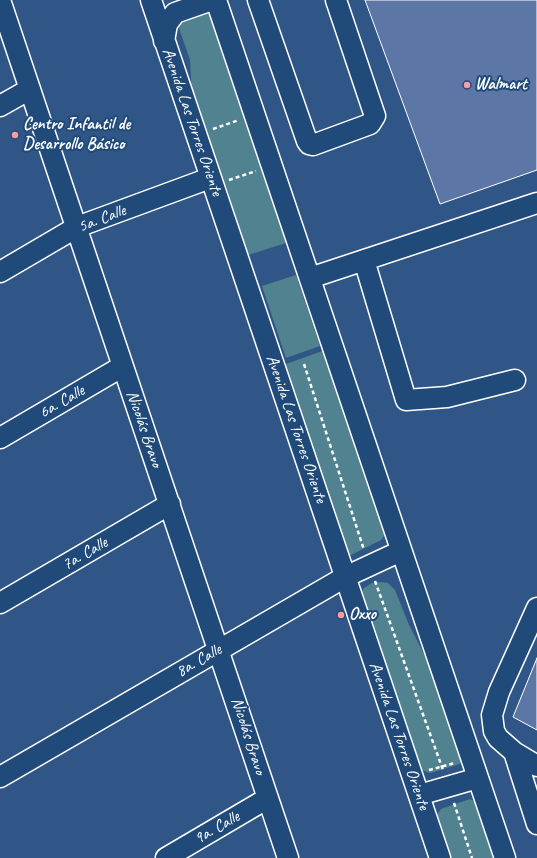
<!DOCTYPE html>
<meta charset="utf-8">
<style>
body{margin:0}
canvas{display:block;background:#2f5686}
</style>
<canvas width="537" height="858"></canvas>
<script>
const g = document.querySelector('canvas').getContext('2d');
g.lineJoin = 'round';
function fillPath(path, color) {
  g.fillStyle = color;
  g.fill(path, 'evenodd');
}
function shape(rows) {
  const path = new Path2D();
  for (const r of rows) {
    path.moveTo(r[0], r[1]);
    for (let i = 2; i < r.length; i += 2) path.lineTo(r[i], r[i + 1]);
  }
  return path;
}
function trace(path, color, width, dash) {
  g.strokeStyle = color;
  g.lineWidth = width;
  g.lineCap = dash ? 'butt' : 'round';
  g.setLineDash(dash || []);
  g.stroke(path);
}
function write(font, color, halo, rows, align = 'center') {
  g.font = font + ' Caveat,sans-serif';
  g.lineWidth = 4;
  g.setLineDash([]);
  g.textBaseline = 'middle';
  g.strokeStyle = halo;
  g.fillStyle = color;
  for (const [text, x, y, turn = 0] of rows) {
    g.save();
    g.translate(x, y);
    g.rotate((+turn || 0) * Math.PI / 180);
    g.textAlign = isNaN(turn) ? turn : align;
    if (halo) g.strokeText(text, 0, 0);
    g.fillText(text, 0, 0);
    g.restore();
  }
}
const green = shape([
 [197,10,208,13,215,21,263,165,263,173,286,243,248,255,226,186,220,179,192,95,190,60,179,28,182,18],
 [296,275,320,346,286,358,262,286],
 [325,350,386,533,381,540,347,557,283,365],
 [380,582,388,583,395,590,409,625,432,669,462,758,460,764,430,773,421,770,416,762,360,594,364,588,372,583],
 [470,799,476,802,496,858,449,858,435,817,441,809]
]);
const building = shape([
 [365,0,537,0,537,170,440,204,365,0],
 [537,658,537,730,513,717,537,658]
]);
const path = shape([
 [213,129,239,120],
 [229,180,256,171],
 [304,364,364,550],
 [375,581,443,770],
 [429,770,455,763],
 [454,803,472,858]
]);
const minor = shape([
 [0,0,288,858],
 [151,0,440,858],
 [216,0,505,858],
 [258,0,307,141,309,144,313,145,370,124,375,116,336,0],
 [164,41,167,24,175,13,212,0],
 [0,106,30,89],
 [364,260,406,400,447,397,515,380],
 [0,272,77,227,210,178],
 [310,278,537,203],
 [0,438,123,366],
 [0,603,170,504],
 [537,608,499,692,492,715,494,731,498,738,514,752,537,766],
 [514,752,537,824],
 [0,777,345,577,401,551],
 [419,795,478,778],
 [166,858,268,798]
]);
const markers = [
 [467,85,4,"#ff9aa2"],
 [15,135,4,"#ff9aa2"],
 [341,615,4,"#ff9aa2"]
];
const poiNames = [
 ["Walmart",475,85],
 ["Centro Infantil de",23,125],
 ["Desarrollo Básico",23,145],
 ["Oxxo",349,615]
];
const streetNames = [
 ["Avenida Las Torres Oriente",192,122,71],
 ["5a. Calle",102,219,-21],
 ["6a. Calle",62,402,-30],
 ["Nicolás Bravo",144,429,71],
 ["Avenida Las Torres Oriente",296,429,71],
 ["7a. Calle",85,554,-30],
 ["8a. Calle",199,661,-30],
 ["Nicolás Bravo",248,736,72],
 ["Avenida Las Torres Oriente",399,736,71],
 ["9a. Calle",217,828,-30]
];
fillPath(green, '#50838f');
fillPath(building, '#5c77a6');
trace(building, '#fff', 1);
trace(minor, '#fff', 23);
trace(path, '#fff', 2.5, [4, 3]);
trace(minor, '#1f4a7a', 20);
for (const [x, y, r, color] of markers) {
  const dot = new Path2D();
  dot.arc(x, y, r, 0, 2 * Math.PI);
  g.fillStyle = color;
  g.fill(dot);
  trace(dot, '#1f4a7a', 1.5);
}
write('bold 17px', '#fff', '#1f4a7a', poiNames, 'left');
write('17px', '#fff', '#1f4a7a', streetNames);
</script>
